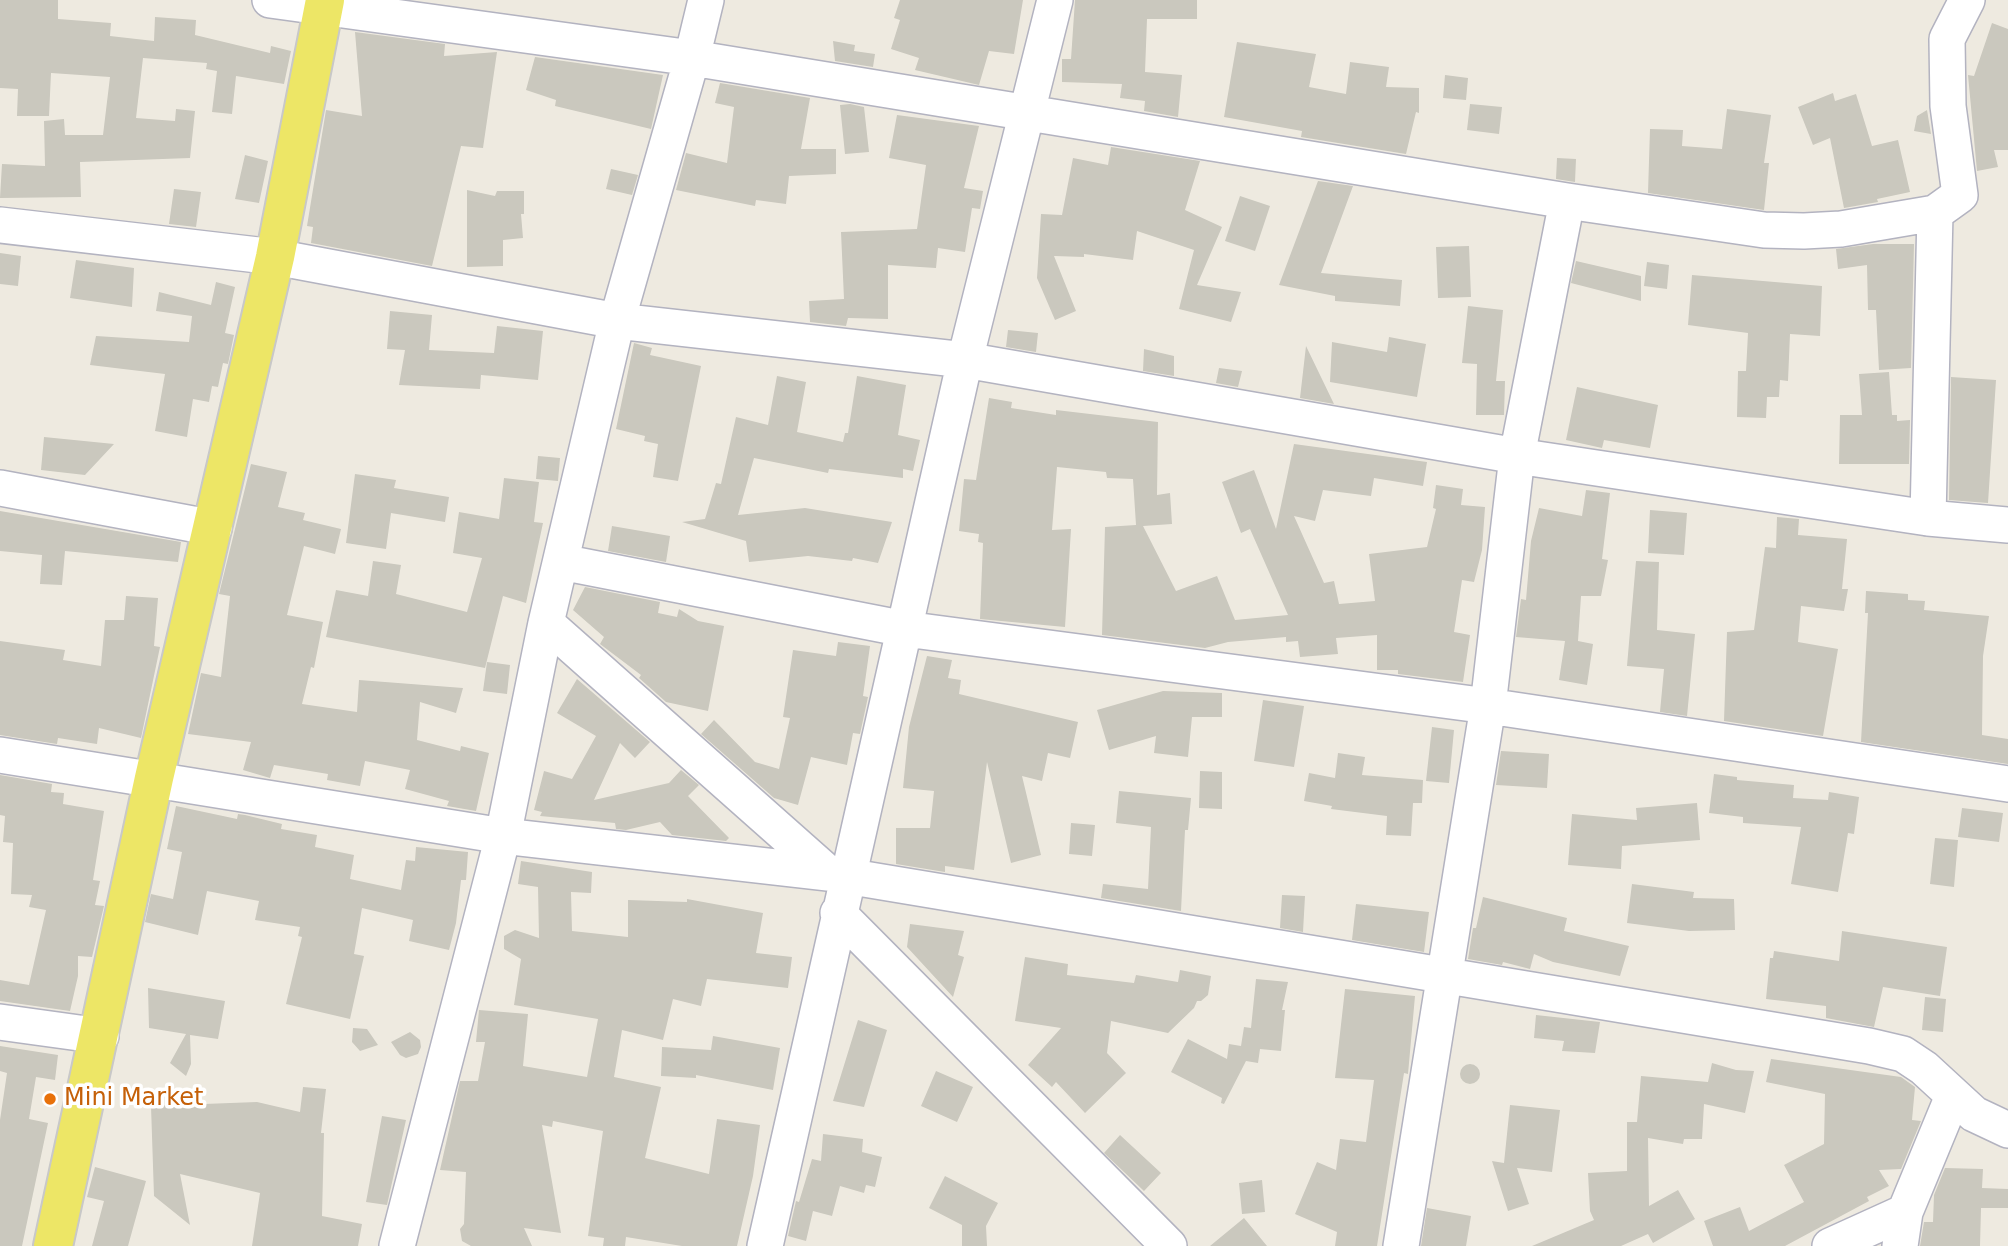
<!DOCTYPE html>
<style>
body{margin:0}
canvas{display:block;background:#eeeae0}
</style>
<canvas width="2008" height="1246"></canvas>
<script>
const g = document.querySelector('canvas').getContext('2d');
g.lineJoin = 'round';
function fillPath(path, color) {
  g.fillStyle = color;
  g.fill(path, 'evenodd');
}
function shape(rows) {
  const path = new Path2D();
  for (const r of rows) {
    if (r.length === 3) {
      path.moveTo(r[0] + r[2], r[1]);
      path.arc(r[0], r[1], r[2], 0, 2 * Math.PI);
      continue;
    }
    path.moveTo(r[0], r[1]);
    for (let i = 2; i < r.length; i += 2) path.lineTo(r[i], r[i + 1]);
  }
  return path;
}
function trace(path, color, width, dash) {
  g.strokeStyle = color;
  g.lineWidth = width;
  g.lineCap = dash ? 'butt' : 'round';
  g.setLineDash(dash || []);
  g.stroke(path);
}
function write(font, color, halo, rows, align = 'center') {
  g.font = font + ' "DejaVu Sans",sans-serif';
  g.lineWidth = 7;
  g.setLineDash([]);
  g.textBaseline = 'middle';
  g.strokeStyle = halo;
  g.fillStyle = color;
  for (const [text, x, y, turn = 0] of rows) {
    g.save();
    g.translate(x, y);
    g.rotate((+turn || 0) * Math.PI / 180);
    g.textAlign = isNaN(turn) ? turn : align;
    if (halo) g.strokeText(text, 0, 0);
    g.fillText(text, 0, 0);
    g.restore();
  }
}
const building = shape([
 [0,0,58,0,58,19,111,23,110,36,154,41,155,17,196,20,195,35,270,53,271,46,291,51,284,84,236,76,232,114,212,112,217,71,206,69,207,63,143,58,136,118,175,121,176,109,195,111,190,158,80,162,81,197,0,198,2,164,45,166,44,121,64,119,65,135,103,135,110,77,51,73,49,116,17,116,18,89,0,88],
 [900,0,1023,0,1014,54,989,51,979,85,915,70,919,58,891,49,900,20,894,18],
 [1075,0,1197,0,1197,19,1147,19,1145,72,1182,75,1178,117,1144,111,1145,101,1120,98,1122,84,1062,82,1062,59,1071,59],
 [1992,23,2008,29,2008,150,1994,150,1998,167,1977,171,1968,75,1974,76],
 [355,32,445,44,444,56,497,52,483,148,461,146,432,266,311,243,313,227,307,226,326,110,362,116],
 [833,41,855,45,854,51,875,54,873,67,835,61],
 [1237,42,1316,54,1309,87,1346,94,1350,62,1389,67,1386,87,1419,88,1419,113,1416,112,1406,154,1301,137,1302,131,1224,117],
 [535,57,663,75,651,129,555,106,556,100,526,90],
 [1445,75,1468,78,1466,100,1443,98],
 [720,83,810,98,801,149,836,149,836,174,789,176,786,204,756,200,755,206,676,190,686,153,727,163,734,107,715,103],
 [1833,93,1835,101,1856,94,1872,146,1898,140,1910,192,1877,199,1878,202,1844,208,1830,138,1813,145,1798,107],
 [850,104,864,107,869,152,845,154,840,105],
 [1470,104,1502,107,1499,134,1467,130],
 [1727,109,1771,115,1764,163,1769,163,1764,210,1648,193,1650,129,1683,130,1682,146,1722,149],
 [1927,110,1931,134,1914,131,1917,116],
 [897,115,979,126,964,188,983,191,980,209,972,208,965,252,938,248,936,268,888,265,888,319,848,318,846,326,810,322,809,301,844,299,841,232,917,229,926,165,889,158],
 [1111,147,1200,161,1185,210,1222,227,1197,285,1241,292,1231,322,1179,309,1194,250,1137,231,1133,260,1084,254,1084,257,1054,256,1076,311,1055,320,1037,278,1041,214,1062,215,1073,158,1108,165],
 [245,155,268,161,259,203,235,199],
 [1557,158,1576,159,1575,182,1556,179],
 [611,169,638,175,632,195,606,189],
 [1318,181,1353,186,1321,273,1402,280,1400,306,1335,301,1335,296,1279,285],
 [174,189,201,192,196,227,169,224],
 [467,190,495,196,497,191,524,191,524,214,521,214,523,238,503,240,503,266,467,267],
 [1240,196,1270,206,1255,251,1225,241],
 [1873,244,1914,244,1911,368,1879,370,1876,310,1868,310,1867,265,1838,269,1836,249],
 [1469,246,1471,297,1438,298,1436,247],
 [0,253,21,256,18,286,0,284],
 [76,260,134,268,132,307,70,298],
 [1576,261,1641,276,1641,301,1571,283],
 [1647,262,1669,265,1667,289,1644,286],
 [1692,275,1822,286,1820,336,1790,334,1788,381,1780,380,1779,397,1767,397,1766,418,1737,417,1738,371,1746,371,1748,333,1688,325],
 [216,282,235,287,225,333,234,335,228,364,223,363,218,387,212,386,209,402,193,399,187,437,155,431,165,374,90,365,96,336,189,342,192,316,156,311,159,292,211,305],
 [1468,306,1503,310,1496,381,1505,381,1504,415,1476,415,1477,364,1462,363],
 [390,311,432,315,429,350,494,353,497,326,543,331,538,380,481,375,480,389,399,385,405,350,387,349],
 [1008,330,1038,333,1036,352,1006,347],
 [1389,337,1426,344,1417,397,1330,382,1332,342,1387,352],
 [634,343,652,348,650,355,701,366,678,481,653,477,658,444,644,441,645,436,616,429],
 [1306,346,1334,404,1300,398],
 [1144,349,1174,356,1174,376,1143,371],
 [1219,368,1242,371,1238,387,1216,383],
 [1889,372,1892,415,1897,415,1897,421,1910,420,1909,464,1839,464,1840,415,1862,415,1859,374],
 [777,376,806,382,797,432,843,442,845,433,848,433,857,376,906,385,898,435,920,440,913,471,903,469,903,478,829,469,828,473,754,458,738,515,805,508,892,522,878,563,853,558,852,561,808,556,749,562,746,541,682,522,705,519,716,483,721,484,736,417,768,425],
 [1951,377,1996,380,1988,503,1949,500],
 [1577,387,1658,405,1650,448,1604,440,1602,448,1566,440],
 [989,398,1012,402,1011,408,1056,415,1056,410,1158,422,1157,495,1170,493,1172,524,1143,526,1176,591,1217,576,1235,620,1288,615,1250,529,1241,533,1222,482,1254,470,1276,529,1294,444,1427,462,1423,486,1374,478,1371,496,1323,490,1315,521,1294,516,1324,583,1334,581,1339,604,1375,601,1369,554,1427,547,1436,509,1433,508,1436,485,1463,489,1461,505,1485,507,1482,550,1474,582,1462,580,1454,632,1470,635,1463,682,1398,674,1398,670,1377,670,1377,635,1336,638,1338,654,1300,657,1298,641,1286,642,1286,637,1228,642,1205,648,1102,635,1105,527,1136,525,1133,479,1107,478,1106,472,1057,467,1052,530,1071,529,1065,627,980,619,983,543,978,542,979,534,959,531,964,479,976,480],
 [44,437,114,444,85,475,41,470],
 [538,456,560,458,558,481,536,479],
 [251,464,287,472,278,507,305,513,303,520,341,529,335,554,304,546,287,615,323,622,314,668,311,667,302,704,357,712,359,680,463,688,456,713,420,702,417,740,460,751,461,746,489,753,476,811,447,806,449,801,405,789,410,770,365,761,360,786,327,780,328,774,274,765,270,778,243,770,251,742,188,734,201,673,221,677,230,596,219,594],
 [355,474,396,480,394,488,449,497,445,522,391,513,386,549,346,543],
 [504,478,539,482,534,522,543,523,526,603,503,596,485,668,326,637,336,590,368,596,373,561,401,565,396,594,467,612,482,558,453,553,459,512,499,519],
 [1586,490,1610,493,1602,559,1608,560,1601,596,1581,596,1578,641,1593,644,1587,685,1559,680,1565,641,1516,637,1521,599,1526,600,1531,541,1539,508,1582,516],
 [1650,510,1687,513,1684,555,1648,553],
 [0,511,181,542,178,562,65,551,62,585,40,584,42,555,0,551],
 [1777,517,1799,519,1798,535,1847,539,1842,589,1848,589,1844,611,1801,606,1798,642,1838,649,1823,736,1724,721,1727,632,1754,630,1765,547,1776,548],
 [612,526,670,536,666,562,608,551],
 [1636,561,1659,562,1657,630,1695,634,1687,716,1660,712,1664,669,1627,666],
 [585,587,660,602,658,613,677,617,679,609,698,621,724,626,708,711,666,702,639,678,641,675,600,644,604,637,573,610],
 [1866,591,1908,594,1908,600,1925,601,1924,610,1989,616,1983,656,1982,735,2008,739,2008,764,1861,742,1868,613,1865,613],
 [126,596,158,598,154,646,160,647,141,738,99,728,97,744,58,738,57,744,0,735,0,641,65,650,63,660,101,666,105,620,124,620],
 [838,642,870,646,863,696,868,697,860,734,853,733,847,765,811,757,798,805,774,798,701,734,714,720,755,762,779,769,790,718,783,717,793,650,836,656],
 [927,656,952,660,948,678,961,680,959,694,1078,722,1070,758,1048,753,1042,781,1022,776,1041,855,1011,863,987,762,974,870,945,866,945,872,896,864,896,828,930,828,934,791,903,788,909,727],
 [487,662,510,665,507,694,483,691],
 [577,679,650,742,635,758,620,743,594,800,669,783,681,770,699,785,688,796,729,838,726,841,672,835,660,822,626,830,616,829,615,823,540,816,542,812,534,810,544,771,572,779,596,736,557,713],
 [1163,691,1222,693,1222,717,1192,717,1188,757,1154,753,1156,736,1109,750,1097,710],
 [1263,700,1304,706,1294,767,1254,761],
 [1432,727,1454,730,1449,783,1426,781],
 [1501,751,1549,754,1547,788,1496,785],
 [1338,753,1365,757,1362,775,1423,780,1422,803,1413,803,1411,836,1386,835,1387,816,1331,809,1332,806,1304,801,1309,773,1335,778],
 [1200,771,1222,772,1222,809,1199,808],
 [1714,774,1737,777,1737,780,1794,785,1793,798,1828,800,1829,792,1859,797,1854,834,1848,833,1838,892,1791,884,1801,827,1743,823,1743,817,1709,813],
 [0,775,52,784,51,792,64,793,63,804,104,811,93,880,100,881,95,905,104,906,92,957,78,956,78,976,70,1011,0,1001,0,980,29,985,46,910,29,907,32,895,11,894,13,843,3,842,5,816,0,815],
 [1119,791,1191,798,1188,830,1185,830,1181,911,1101,898,1103,884,1148,889,1151,827,1116,823],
 [1697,803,1700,840,1622,846,1621,869,1568,865,1572,814,1637,820,1636,808],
 [176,806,237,819,238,814,245,815,282,824,281,829,317,835,315,847,354,855,350,879,401,890,406,860,415,861,416,847,468,852,466,880,461,880,456,923,449,950,409,941,413,920,362,908,354,954,364,956,350,1019,286,1004,302,937,298,936,300,927,255,920,259,901,207,891,198,935,145,922,151,894,173,899,182,852,167,849],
 [1962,808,2003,813,1999,842,1958,837],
 [1071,823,1095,825,1092,856,1069,854],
 [1935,838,1958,840,1954,887,1930,884],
 [521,861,592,872,591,893,571,892,572,931,628,937,628,900,687,902,687,899,763,913,756,953,792,957,788,988,707,979,701,1006,673,999,663,1040,622,1030,614,1077,661,1087,645,1158,709,1174,717,1119,760,1125,753,1176,737,1246,682,1246,626,1237,625,1246,603,1246,604,1238,588,1236,603,1131,553,1121,552,1127,542,1125,561,1233,524,1228,532,1246,471,1246,462,1241,460,1229,464,1224,466,1172,440,1170,460,1081,478,1081,485,1042,476,1042,479,1010,528,1014,523,1066,587,1077,598,1019,514,1005,521,959,504,949,504,936,515,930,539,938,538,887,518,884],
 [1632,884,1694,892,1693,898,1734,899,1735,930,1689,931,1627,923],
 [1282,895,1305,896,1303,932,1280,928],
 [1483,897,1567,918,1564,931,1629,946,1620,976,1553,962,1534,954,1530,969,1503,962,1502,965,1468,959,1473,928,1476,928],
 [1356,904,1429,912,1424,952,1352,940],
 [910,924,964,931,958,955,964,957,953,997,907,947],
 [1842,931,1947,947,1940,996,1883,987,1874,1027,1826,1018,1826,1006,1766,999,1770,958,1773,958,1774,951,1839,961],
 [1025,957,1068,964,1067,975,1134,983,1136,975,1178,982,1180,970,1211,976,1208,995,1201,1001,1197,1001,1194,1008,1168,1033,1111,1021,1107,1053,1126,1073,1085,1113,1056,1082,1052,1087,1028,1065,1061,1028,1015,1021],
 [1256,979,1288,982,1282,1010,1285,1010,1281,1051,1260,1049,1258,1063,1246,1061,1224,1104,1221,1103,1222,1098,1171,1072,1188,1039,1227,1059,1229,1044,1241,1046,1244,1027,1251,1028],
 [148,988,225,1001,218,1039,190,1035,191,1064,186,1076,170,1063,186,1034,149,1028],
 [1345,989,1415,996,1408,1074,1404,1073,1377,1246,1335,1246,1337,1232,1295,1214,1317,1162,1336,1170,1340,1139,1366,1142,1374,1080,1335,1078],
 [1925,997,1946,999,1943,1032,1922,1030],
 [1536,1015,1600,1022,1595,1053,1562,1051,1564,1041,1534,1038],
 [858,1020,887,1030,864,1107,833,1101],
 [353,1028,367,1029,378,1045,360,1051,352,1042],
 [410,1032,420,1040,421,1047,418,1054,406,1058,400,1055,391,1042],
 [713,1036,780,1048,773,1090,696,1075,696,1078,661,1076,662,1047,711,1050],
 [0,1046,58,1055,55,1080,36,1077,29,1119,48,1123,22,1246,0,1246,0,1120,7,1073,0,1071],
 [1771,1059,1901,1077,1915,1087,1912,1120,1921,1121,1901,1169,1879,1170,1889,1186,1867,1197,1869,1201,1785,1246,1713,1246,1704,1221,1740,1207,1749,1231,1804,1202,1784,1165,1824,1144,1825,1094,1766,1082],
 [1712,1063,1736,1070,1754,1071,1745,1113,1704,1104,1702,1139,1684,1139,1683,1144,1648,1138,1649,1206,1678,1190,1695,1219,1653,1243,1648,1234,1621,1246,1532,1246,1594,1220,1590,1211,1588,1173,1627,1171,1627,1122,1637,1122,1641,1076,1708,1082],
 [1470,1074,10],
 [936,1071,973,1087,957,1122,921,1106],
 [303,1087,326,1089,321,1133,324,1133,322,1216,362,1224,358,1246,252,1246,260,1193,180,1174,190,1225,154,1196,151,1106,257,1102,300,1112],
 [1510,1105,1560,1110,1552,1172,1517,1168,1529,1204,1508,1211,1492,1161,1504,1163],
 [382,1116,406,1120,387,1205,366,1202],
 [823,1134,863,1139,862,1152,882,1157,875,1187,866,1185,864,1193,840,1186,832,1216,813,1211,806,1241,788,1236,796,1201,799,1202,812,1159,821,1161],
 [1120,1135,1161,1173,1144,1191,1104,1153],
 [95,1167,146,1181,128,1246,92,1246,104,1201,87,1197],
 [1945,1168,1983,1169,1982,1188,2008,1189,2008,1208,1981,1208,1980,1246,1920,1246,1924,1222,1933,1222,1934,1195],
 [945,1176,998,1203,986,1226,987,1246,962,1246,962,1225,929,1208],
 [1262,1180,1265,1212,1242,1214,1239,1183],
 [1427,1208,1471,1216,1466,1246,1421,1246],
 [1244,1218,1267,1246,1210,1246]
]);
const minor = shape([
 [270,0,692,58,1567,201,1764,230,1804,231,1841,229,1935,213,1960,195,1948,106,1947,39,1967,0],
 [0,225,275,257,617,321,965,360,1517,456,1928,518,2008,525],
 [0,488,214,528],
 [1928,518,1935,213],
 [561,562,905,629,1488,706,2008,784],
 [546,623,828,873],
 [0,755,503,836,828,873,1869,1046,1903,1054,1924,1068,1974,1114,2008,1130],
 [838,913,1169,1246],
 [0,1022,101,1036],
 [397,1246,503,836,546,623,617,321,692,58,706,0],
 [765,1246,965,360,1055,0],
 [1401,1246,1488,706,1517,456,1567,201],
 [1830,1246,1905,1212],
 [1900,1246,1905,1212,1953,1096]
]);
const major = shape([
 [53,1246,154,778,275,257,325,0]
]);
const markers = [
 [50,1099,7,"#e8710a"]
];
const foodNames = [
 ["Mini Market",64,1099]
];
fillPath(building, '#cac8be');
trace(minor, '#b3b3c0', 38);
trace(major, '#c8c8c8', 42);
trace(minor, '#fff', 35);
trace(major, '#ede666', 38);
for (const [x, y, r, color] of markers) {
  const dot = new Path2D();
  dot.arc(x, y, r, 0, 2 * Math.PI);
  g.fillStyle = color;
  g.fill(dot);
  trace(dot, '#fff', 2.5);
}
write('24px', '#c56008', '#fff', foodNames, 'left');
</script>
